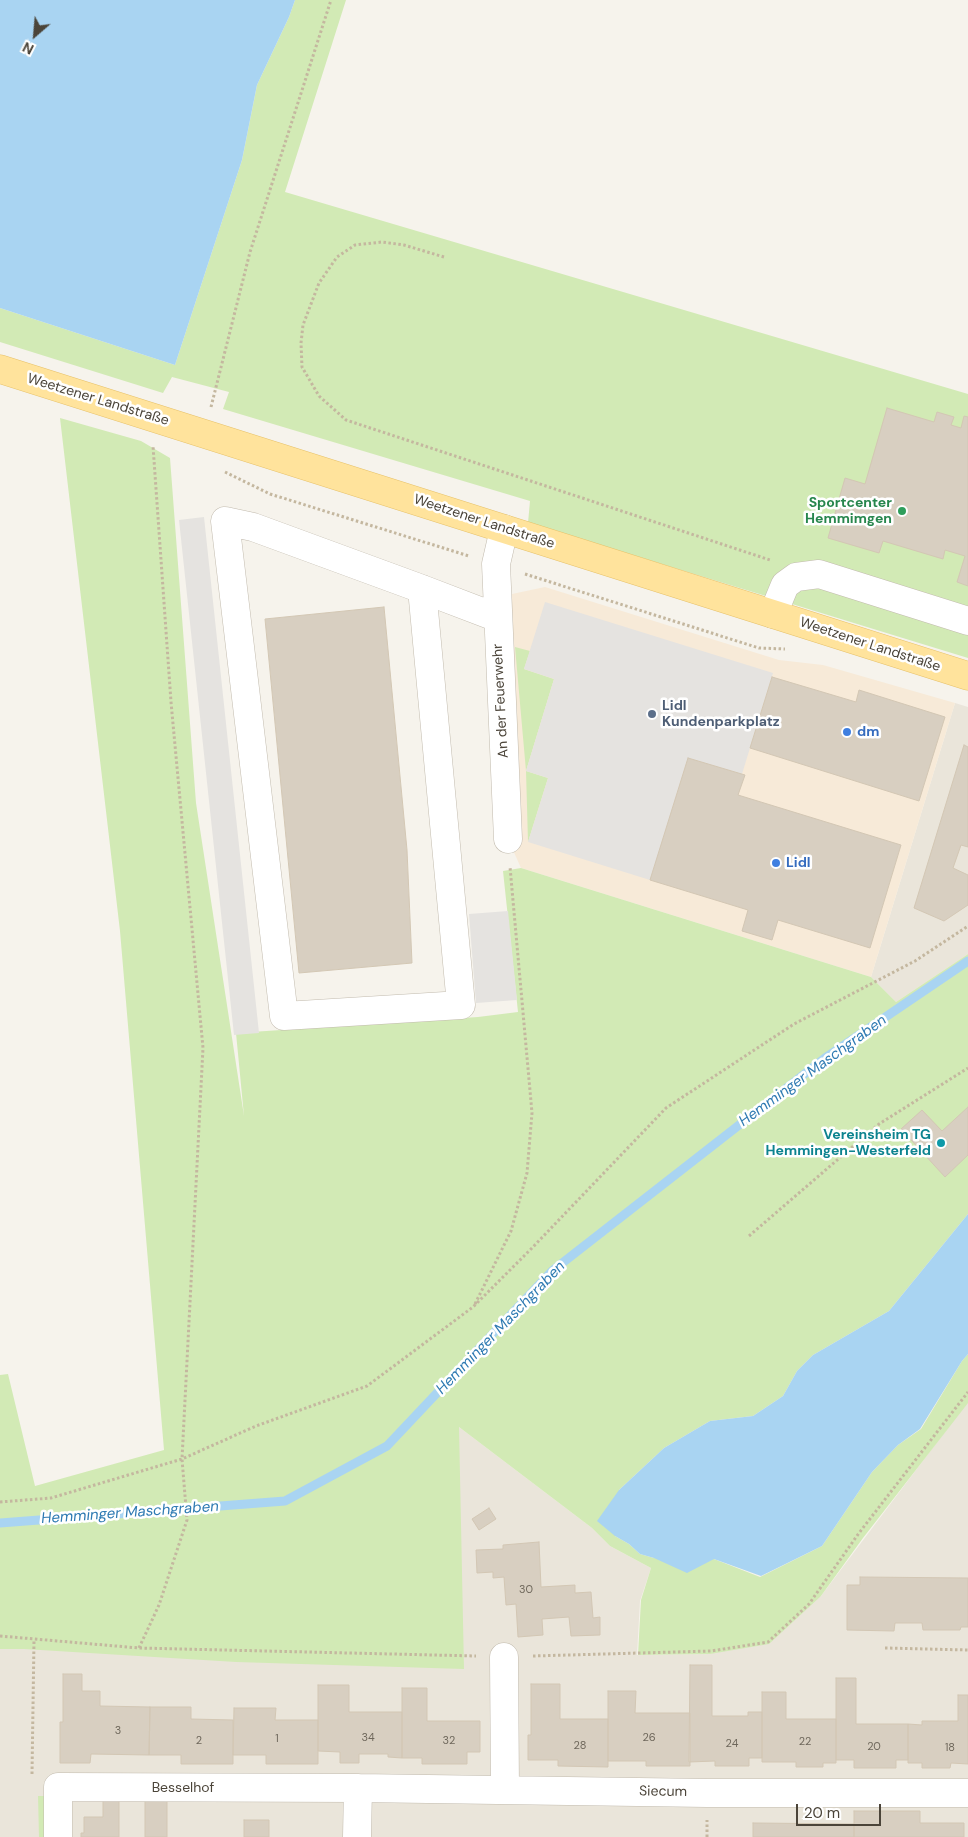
<!DOCTYPE html>
<meta charset="utf-8">
<style>
body{margin:0}
#map{position:relative;width:968px;height:1837px;overflow:hidden;background:#f6f3ec;font-family:"DM Sans",sans-serif}
canvas{display:block}
.north{position:absolute;left:10px;top:10px;width:50px;height:50px;-webkit-text-stroke:4px #fff;paint-order:stroke;rotate:207deg;font-size:14px;font-weight:700;line-height:20px;text-align:center;color:#4b4439}
.north::after{content:'';display:block;margin:auto;width:18px;height:22px;background:#4b4439;clip-path:polygon(50% 0,100% 100%,50% 72%,0 100%)}
.scale{position:absolute;left:796px;top:1804px;width:85px;height:22px;box-sizing:border-box;border:2px solid #4b4439;border-top:0;padding-left:6px;font-size:15px;line-height:18px;white-space:nowrap;color:#4b4439;-webkit-text-stroke:4px #fff;paint-order:stroke}
</style>
<div id="map">
<canvas width="968" height="1837"></canvas>
<div class="north">N</div>
<div class="scale">20 m</div>
</div>
<script>
const g = document.querySelector('canvas').getContext('2d');
g.lineJoin = 'round';
function fillPath(path, color) {
  g.fillStyle = color;
  g.fill(path, 'evenodd');
}
function shape(rows) {
  const path = new Path2D();
  for (const r of rows) {
    path.moveTo(r[0], r[1]);
    for (let i = 2; i < r.length; i += 2) path.lineTo(r[i], r[i + 1]);
  }
  return path;
}
function trace(path, color, width, dash) {
  g.strokeStyle = color;
  g.lineWidth = width;
  g.lineCap = dash ? 'butt' : 'round';
  g.setLineDash(dash || []);
  g.stroke(path);
}
function write(font, color, halo, rows, align = 'center') {
  g.font = font + ' "DM Sans",sans-serif';
  g.lineWidth = 5;
  g.setLineDash([]);
  g.textBaseline = 'middle';
  g.strokeStyle = halo;
  g.fillStyle = color;
  for (const [text, x, y, turn = 0] of rows) {
    g.save();
    g.translate(x, y);
    g.rotate((+turn || 0) * Math.PI / 180);
    g.textAlign = isNaN(turn) ? turn : align;
    if (halo) g.strokeText(text, 0, 0);
    g.fillText(text, 0, 0);
    g.restore();
  }
}
const residential = shape([
 [955,703,968,707,968,954,896,1002,871,977],
 [968,1401,968,1837,0,1837,0,1649,24,1649,459,1427,592,1528,610,1546,651,1568,640,1601,637,1655,710,1654,821,1596]
]);
const commercial = shape([
 [545,587,779,660,823,665,955,703,871,977,521,868,508,839,512,594]
]);
const green = shape([
 [295,0,346,0,285,192,968,394,968,658,528,523,530,501,223,409,229,392,172,377,163,393,0,342,0,308,175,365,242,160,257,85,289,17],
 [60,418,141,441,170,458,196,803,244,1116,236,1033,478,1017,518,1012,503,871,521,868,871,977,896,1002,968,954,968,1214,889,1311,813,1355,797,1371,783,1396,753,1416,710,1421,664,1448,619,1490,615,1536,629,1544,640,1554,654,1558,714,1559,760,1577,822,1546,872,1472,898,1445,921,1429,962,1361,968,1354,968,1403,863,1538,821,1596,769,1644,710,1654,638,1655,641,1600,651,1568,610,1546,592,1528,459,1427,464,1669,236,1662,24,1649,0,1649,0,1375,8,1374,35,1486,164,1450,120,931],
 [515,647,530,651,524,669,554,679,526,771,548,778,528,842,526,771],
 [38,1796,47,1796,47,1837,39,1837]
]);
const parking = shape([
 [204,517,259,1033,234,1035,179,520],
 [545,602,773,673,742,774,688,758,650,880,528,842,548,778,526,771,554,679,524,669],
 [508,911,517,1000,476,1003,469,914]
]);
const water = shape([
 [0,0,295,0,289,17,257,85,242,160,175,365,0,308],
 [968,1214,968,1354,962,1361,920,1429,898,1445,872,1472,822,1546,761,1576,714,1559,687,1573,654,1558,640,1554,629,1544,615,1536,597,1521,619,1490,664,1448,710,1421,753,1416,783,1396,797,1371,813,1355,889,1311]
]);
const stream = shape([
 [0,1523,285,1501,387,1446,552,1271,825,1058,968,961]
]);
const building = shape([
 [887,408,934,422,937,412,954,417,951,425,961,428,964,416,968,417,968,586,957,582,965,556,945,550,943,559,883,541,879,553,828,538,845,478,865,484,887,408],
 [384,607,407,850,412,963,299,973,265,619,384,607],
 [772,677,856,702,859,690,945,717,919,801,750,748,772,677],
 [964,745,968,747,968,847,961,845,953,868,968,875,968,905,944,921,914,908,964,745],
 [688,758,745,775,738,795,901,845,870,948,778,920,772,940,742,931,748,910,650,880,688,758],
 [968,1107,968,1155,945,1177,901,1129,922,1110,942,1131,968,1107],
 [489,1508,496,1519,479,1530,472,1519,489,1508],
 [539,1542,541,1587,575,1585,575,1593,591,1592,593,1618,600,1617,600,1635,571,1636,569,1617,542,1619,543,1635,518,1637,516,1604,506,1605,504,1577,493,1578,493,1572,477,1573,476,1550,503,1549,503,1545,539,1542],
 [860,1577,968,1578,968,1627,961,1627,960,1630,923,1630,922,1623,895,1623,894,1631,847,1630,847,1585,860,1585,860,1577],
 [690,1665,712,1665,712,1716,748,1716,748,1712,762,1712,762,1758,749,1758,749,1766,715,1766,715,1761,689,1762,690,1665],
 [63,1674,82,1674,82,1691,100,1691,100,1706,150,1707,149,1755,91,1754,90,1763,60,1763,60,1722,63,1722,63,1674],
 [836,1678,856,1678,856,1724,908,1724,908,1760,896,1760,896,1768,854,1768,854,1760,836,1760,836,1678],
 [531,1684,560,1684,560,1719,608,1719,608,1767,558,1766,558,1760,528,1760,528,1735,531,1735,531,1684],
 [318,1685,349,1685,349,1712,402,1712,402,1758,388,1757,388,1754,359,1754,359,1763,340,1763,340,1752,318,1751,318,1685],
 [402,1688,427,1688,427,1721,480,1721,480,1752,467,1752,467,1764,422,1764,422,1758,402,1758,402,1688],
 [608,1691,636,1691,635,1713,690,1713,690,1766,646,1766,646,1761,608,1761,608,1691],
 [762,1692,786,1692,786,1719,836,1719,836,1763,823,1763,823,1767,796,1767,796,1762,762,1762,762,1692],
 [958,1695,968,1695,968,1764,951,1763,950,1768,922,1768,922,1763,908,1763,908,1724,922,1725,922,1721,958,1721,958,1695],
 [150,1707,191,1707,191,1719,233,1720,233,1764,181,1764,181,1755,149,1755,150,1707],
 [234,1708,276,1708,275,1720,318,1720,318,1764,266,1764,266,1755,233,1755,234,1708],
 [103,1797,119,1797,119,1837,81,1837,81,1833,84,1833,84,1817,103,1817,103,1797],
 [145,1797,167,1797,167,1837,145,1837,145,1797],
 [854,1811,920,1811,920,1823,964,1823,964,1837,854,1837,854,1811],
 [244,1820,269,1820,269,1837,244,1837,244,1820],
 [753,1823,854,1824,854,1837,753,1837,753,1823]
]);
const path = shape([
 [444,257,404,245,382,242,355,245,337,257,319,283,303,325,301,343,302,367,319,396,346,420,770,560],
 [211,407,250,252,331,0],
 [225,472,270,494,469,556],
 [525,574,759,648,785,649],
 [749,1236,879,1124,968,1068],
 [475,1304,511,1231,527,1173,532,1113,510,867],
 [0,1502,51,1498,182,1459,256,1426,367,1386,473,1307,532,1248,666,1108,794,1024,915,961,968,926],
 [0,1636,139,1648,476,1656],
 [139,1648,159,1605,187,1520,182,1459,203,1048,171,702,153,446],
 [885,1648,968,1650],
 [533,1656,711,1651,768,1642,809,1604,859,1533,968,1392],
 [32,1774,34,1640],
 [707,1837,707,1820]
]);
const minor = shape([
 [504,529,496,564,508,839],
 [422,589,461,1005,284,1016,225,521,253,527,422,589,498,618],
 [773,614,785,585,796,577,819,574,968,621],
 [504,1657,505,1790],
 [58,1837,58,1787,358,1788,707,1793,968,1793],
 [357,1837,358,1788]
]);
const major = shape([
 [0,369,968,676]
]);
const markers = [
 [902,511,5,"#2e9e5b"],
 [652,714,5,"#5c6f8a"],
 [847,732,5,"#3f7fe0"],
 [776,863,5,"#3f7fe0"],
 [941,1143,5,"#0f9aa8"]
];
const numberNames = [
 ["30",526,1590],
 ["3",118,1731],
 ["34",368,1738],
 ["26",649,1738],
 ["1",277,1739],
 ["2",199,1741],
 ["32",449,1741],
 ["22",805,1742],
 ["24",732,1744],
 ["28",580,1746],
 ["20",874,1747],
 ["18",950,1748]
];
const streetNames = [
 ["Weetzener Landstraße",98,400,17],
 ["Weetzener Landstraße",484,522,18],
 ["Weetzener Landstraße",870,645,18],
 ["An der Feuerwehr",501,701,-93],
 ["Besselhof",183,1788],
 ["Siecum",663,1792,1]
];
const leisureNames = [
 ["Sportcenter",892,503],
 ["Hemmimgen",892,519]
];
const serviceNames = [
 ["Lidl",662,706],
 ["Kundenparkplatz",662,722]
];
const shopNames = [
 ["dm",857,732],
 ["Lidl",786,863]
];
const cultureNames = [
 ["Vereinsheim TG",931,1135],
 ["Hemmingen-Westerfeld",931,1151]
];
const waterNames = [
 ["Hemminger Maschgraben",813,1071,-36],
 ["Hemminger Maschgraben",501,1328,-46],
 ["Hemminger Maschgraben",130,1513,-4]
];
fillPath(residential, '#eae5da');
fillPath(commercial, '#f7ead8');
fillPath(green, '#d2eab5');
fillPath(parking, '#e5e3e0');
fillPath(water, '#a9d4f2');
trace(stream, '#a9d4f2', 9);
fillPath(building, '#d8cfc1');
trace(building, '#d3c7b4', 1);
trace(minor, '#c2bbae', 29);
trace(major, '#e6c16a', 29);
trace(path, '#c4b79f', 3, [2.5, 2.5]);
trace(minor, '#fff', 28);
trace(major, '#ffe39c', 28);
for (const [x, y, r, color] of markers) {
  const dot = new Path2D();
  dot.arc(x, y, r, 0, 2 * Math.PI);
  g.fillStyle = color;
  g.fill(dot);
  trace(dot, '#fff', 2);
}
write('11px', '#6e675b', null, numberNames);
write('14px', '#4b4439', '#fff', streetNames);
write('bold 14px', '#27864d', '#fff', leisureNames, 'right');
write('bold 14px', '#4e5e75', '#fff', serviceNames, 'left');
write('bold 14px', '#366cbe', '#fff', shopNames, 'left');
write('bold 14px', '#0d838f', '#fff', cultureNames, 'right');
write('italic 15px', '#2e7ab2', '#fff', waterNames);
</script>
